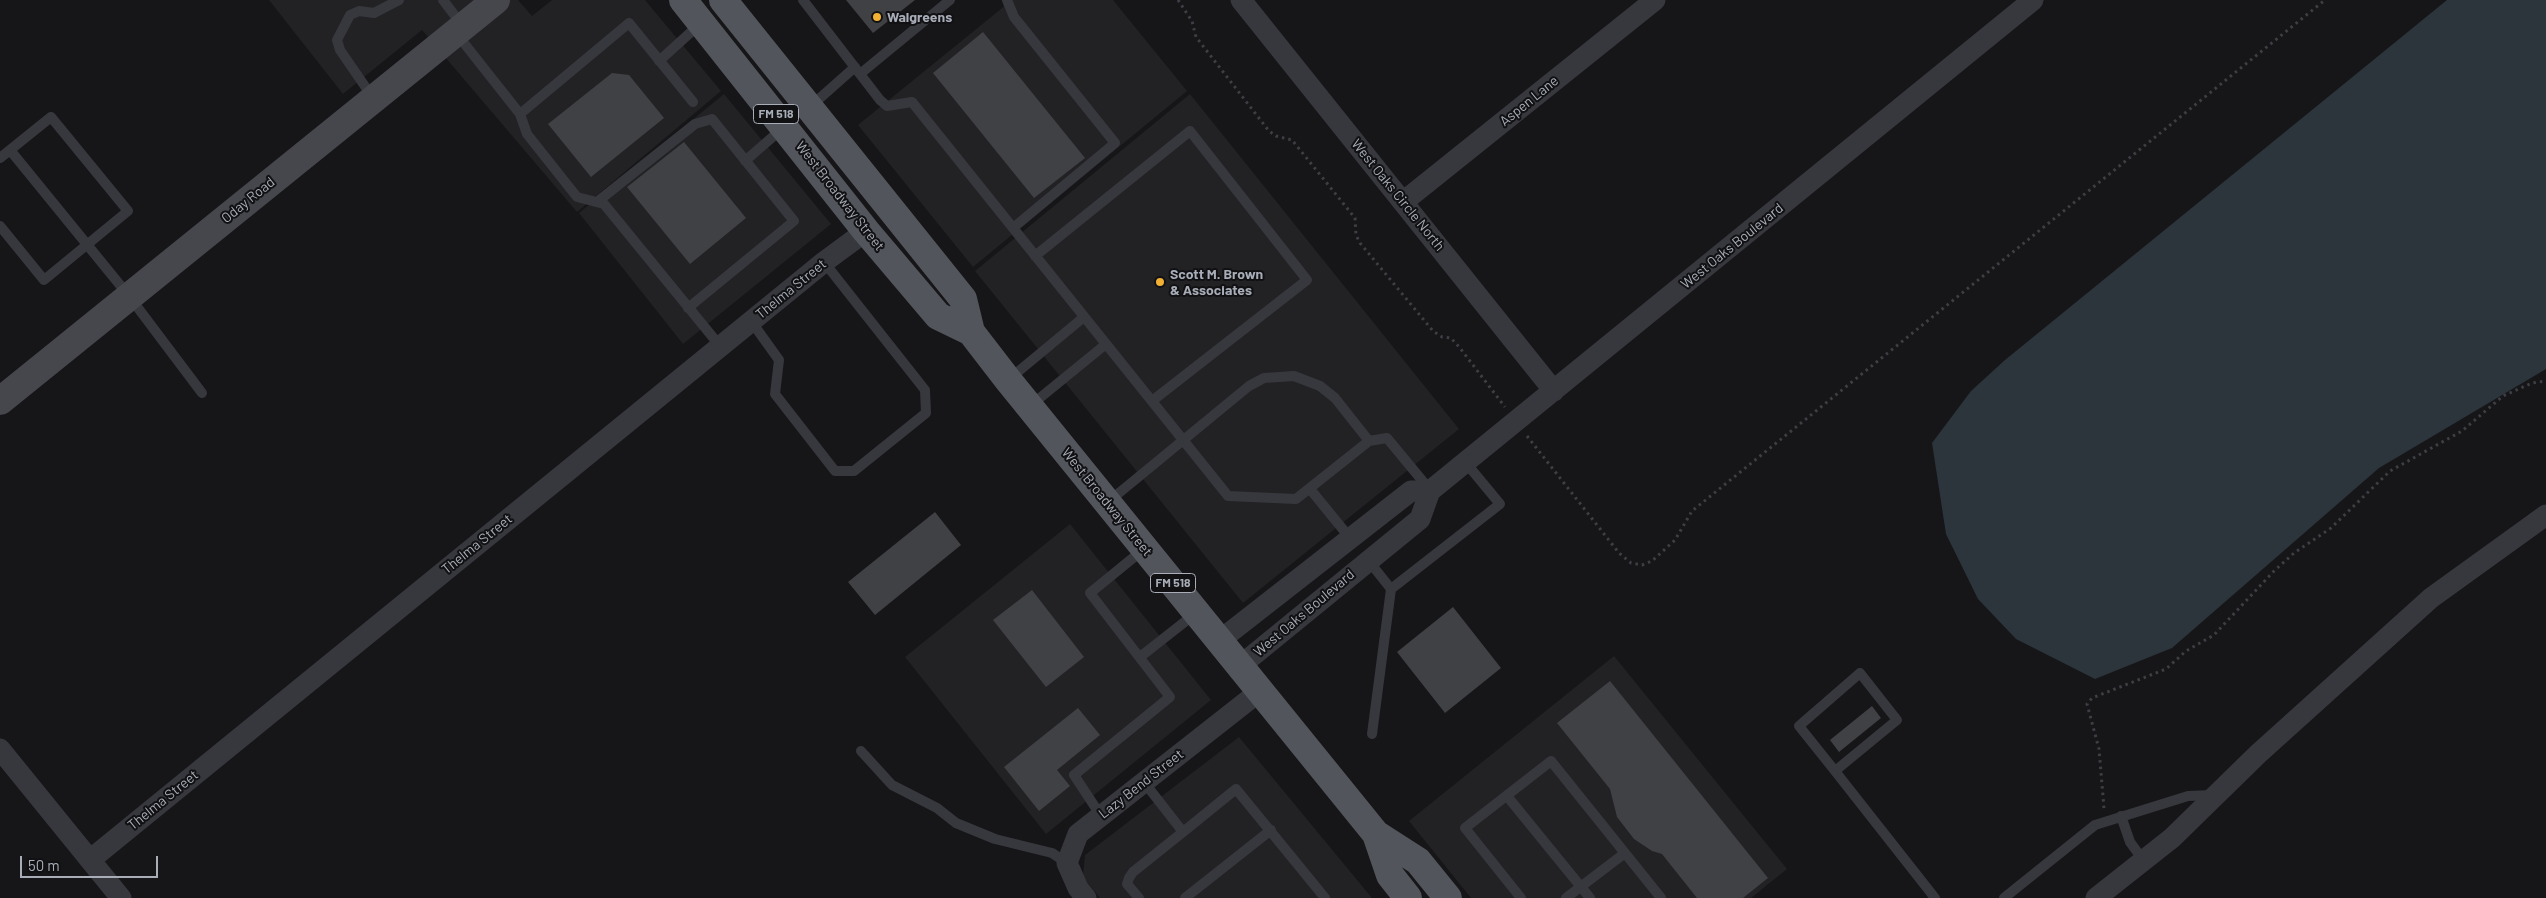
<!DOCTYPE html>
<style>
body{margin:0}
#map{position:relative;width:2546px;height:898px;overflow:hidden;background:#161618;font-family:Barlow,sans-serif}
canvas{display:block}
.scale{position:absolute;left:20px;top:856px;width:138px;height:22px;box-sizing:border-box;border:2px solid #a8adb8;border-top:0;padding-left:6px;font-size:15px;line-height:18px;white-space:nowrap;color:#a8adb8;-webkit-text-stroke:4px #111113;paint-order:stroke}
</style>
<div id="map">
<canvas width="2546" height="898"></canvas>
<div class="scale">50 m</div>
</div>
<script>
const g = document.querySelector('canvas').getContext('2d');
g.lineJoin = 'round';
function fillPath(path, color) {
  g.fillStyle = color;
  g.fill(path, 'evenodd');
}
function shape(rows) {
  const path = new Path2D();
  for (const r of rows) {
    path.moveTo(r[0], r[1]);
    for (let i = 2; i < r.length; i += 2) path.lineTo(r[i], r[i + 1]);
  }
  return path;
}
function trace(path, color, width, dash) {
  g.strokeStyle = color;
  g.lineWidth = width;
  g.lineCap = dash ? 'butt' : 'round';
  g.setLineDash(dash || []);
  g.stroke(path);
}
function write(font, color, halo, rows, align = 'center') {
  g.font = font + ' Barlow,sans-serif';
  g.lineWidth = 4;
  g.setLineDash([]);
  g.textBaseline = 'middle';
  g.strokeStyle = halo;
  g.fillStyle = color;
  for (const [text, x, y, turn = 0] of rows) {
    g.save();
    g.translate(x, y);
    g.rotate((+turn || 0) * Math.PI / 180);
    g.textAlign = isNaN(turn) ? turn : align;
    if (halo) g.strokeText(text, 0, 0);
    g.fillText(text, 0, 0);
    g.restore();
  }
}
const built = shape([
 [269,0,518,0,532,16,552,0,645,0,721,91,577,212,422,30,343,94],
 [1012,0,1113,0,1187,91,973,267,858,125],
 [724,94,831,224,683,344,579,213],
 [1190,94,1459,429,1243,603,975,271],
 [1070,524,1211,700,1046,834,905,657],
 [1614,656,1787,869,1751,898,1471,898,1409,821],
 [1239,737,1372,898,1100,898,1083,877,1085,855]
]);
const water = shape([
 [2447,0,2546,0,2546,369,2379,468,2172,648,2095,679,2016,639,1978,599,1946,534,1932,443,1971,391,2005,360]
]);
const building = shape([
 [846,0,915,0,873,33],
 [983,32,1085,158,1034,198,933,73],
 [612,73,629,75,664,118,591,177,548,124],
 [684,142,746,218,690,264,627,187],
 [935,512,961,545,875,615,848,582],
 [1032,590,1084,657,1046,687,993,620],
 [1453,607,1501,668,1445,713,1397,652],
 [1610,681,1768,878,1743,898,1697,898,1662,854,1652,851,1634,839,1617,817,1610,789,1557,723],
 [1872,706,1881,718,1839,752,1830,740],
 [1078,708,1100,735,1057,770,1070,786,1039,811,1004,767]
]);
const path = shape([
 [1178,0,1192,21,1196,37,1269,131,1276,136,1292,140,1355,218,1356,235,1360,243,1433,331,1442,337,1451,338,1460,348,1505,407],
 [1527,436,1619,553,1631,563,1642,565,1652,561,1675,540,1692,511,2325,0],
 [2104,808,2099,749,2087,704,2092,698,2166,669,2186,651,2214,635,2274,571,2294,553,2331,528,2390,471,2462,431,2503,396,2532,383,2546,381]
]);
const lane = shape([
 [443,0,462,25],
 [803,0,880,100,887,106,912,102,1228,496,1296,499,1369,441,1387,438,1430,490],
 [1007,0,1014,17,1115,143,1013,228],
 [456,33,520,114,527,134,577,197,604,204,720,346],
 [659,61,701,23],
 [860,74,950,0],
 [373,98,340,50,337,40,350,15,359,11,374,13,399,0],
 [811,106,855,67],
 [520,114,629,23,693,102],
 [10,150,129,296,202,393],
 [0,158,51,117,128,211,44,280,0,226],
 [745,161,784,127],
 [597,202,695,124,712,119,794,221,688,308],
 [1035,256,1190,131,1307,280,1152,401],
 [751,321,779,360,775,394,835,471,854,471,926,413,925,390,824,262],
 [1008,380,1084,317],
 [1030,406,1106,344],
 [1310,489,1350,538],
 [1108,502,1249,386,1264,378,1294,376,1320,386,1335,398,1369,441],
 [1368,560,1391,589,1372,734],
 [1391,589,1500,504,1466,463],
 [1140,657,1196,613],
 [861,751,892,785,937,808,956,823,995,839,1052,853,1067,863],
 [1835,771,1897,720,1860,673,1799,726,1835,771,1935,898],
 [1144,782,1183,832,1236,789,1325,898],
 [1507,796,1590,898],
 [1101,816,1074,775,1170,697,1090,593,1144,549],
 [2121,816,2130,842,2143,860],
 [1139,898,1127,884,1129,878,1133,872,1183,832],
 [1185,898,1271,830],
 [1521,898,1465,828,1551,761,1661,898],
 [1566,898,1625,853],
 [2004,898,2095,825,2188,796,2213,795]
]);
const street = shape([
 [1241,0,1554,391],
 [1403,202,1655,0],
 [1219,641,1411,491,1430,491],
 [1240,666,1420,519,1430,491,2033,0],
 [0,749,121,898],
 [90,860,824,262,866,231],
 [1086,898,1078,888,1067,863,1078,834,1260,691],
 [2096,898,2172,838,2258,754,2431,598,2546,515]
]);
const secondary = shape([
 [0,401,496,0]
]);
const primary = shape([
 [683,0,866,231,938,316,971,332],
 [723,0,963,299,971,332,1008,380,1376,834,1418,861,1448,898],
 [1376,834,1390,875,1408,898]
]);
const markers = [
 [877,17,5,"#f2b134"],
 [1160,282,5,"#f2b134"]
];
const shields = [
 [776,114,45],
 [1173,583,45]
];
const shieldNames = [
 ["FM 518",776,114],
 ["FM 518",1173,583]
];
const poiNames = [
 ["Walgreens",887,17],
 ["Scott M. Brown",1170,274],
 ["& Associates",1170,290]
];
const streetNames = [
 ["Aspen Lane",1529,101,-39],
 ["West Oaks Circle North",1398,195,51],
 ["West Broadway Street",840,196,52],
 ["Oday Road",248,200,-39],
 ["West Oaks Boulevard",1732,246,-39],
 ["Thelma Street",791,289,-39],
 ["West Broadway Street",1107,502,51],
 ["Thelma Street",477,544,-39],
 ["West Oaks Boulevard",1304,613,-40],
 ["Lazy Bend Street",1141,784,-38],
 ["Thelma Street",163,800,-39]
];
fillPath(built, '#222225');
fillPath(water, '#2c353c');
fillPath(building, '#404145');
trace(path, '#3d3f44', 3, [2.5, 4]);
trace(lane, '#37383d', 10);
trace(street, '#37383d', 21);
trace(secondary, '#45474d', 28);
trace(primary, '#53555c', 28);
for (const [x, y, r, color] of markers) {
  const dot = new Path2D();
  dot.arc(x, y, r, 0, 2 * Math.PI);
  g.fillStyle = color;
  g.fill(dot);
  trace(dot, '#111113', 2);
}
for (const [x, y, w] of shields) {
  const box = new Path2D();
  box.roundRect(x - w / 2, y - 9.5, w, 19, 4);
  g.fillStyle = '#111113';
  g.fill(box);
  trace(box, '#a8adb8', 1);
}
write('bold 12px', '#a8adb8', null, shieldNames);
write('bold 14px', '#a8adb8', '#111113', poiNames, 'left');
write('14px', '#a8adb8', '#111113', streetNames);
</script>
